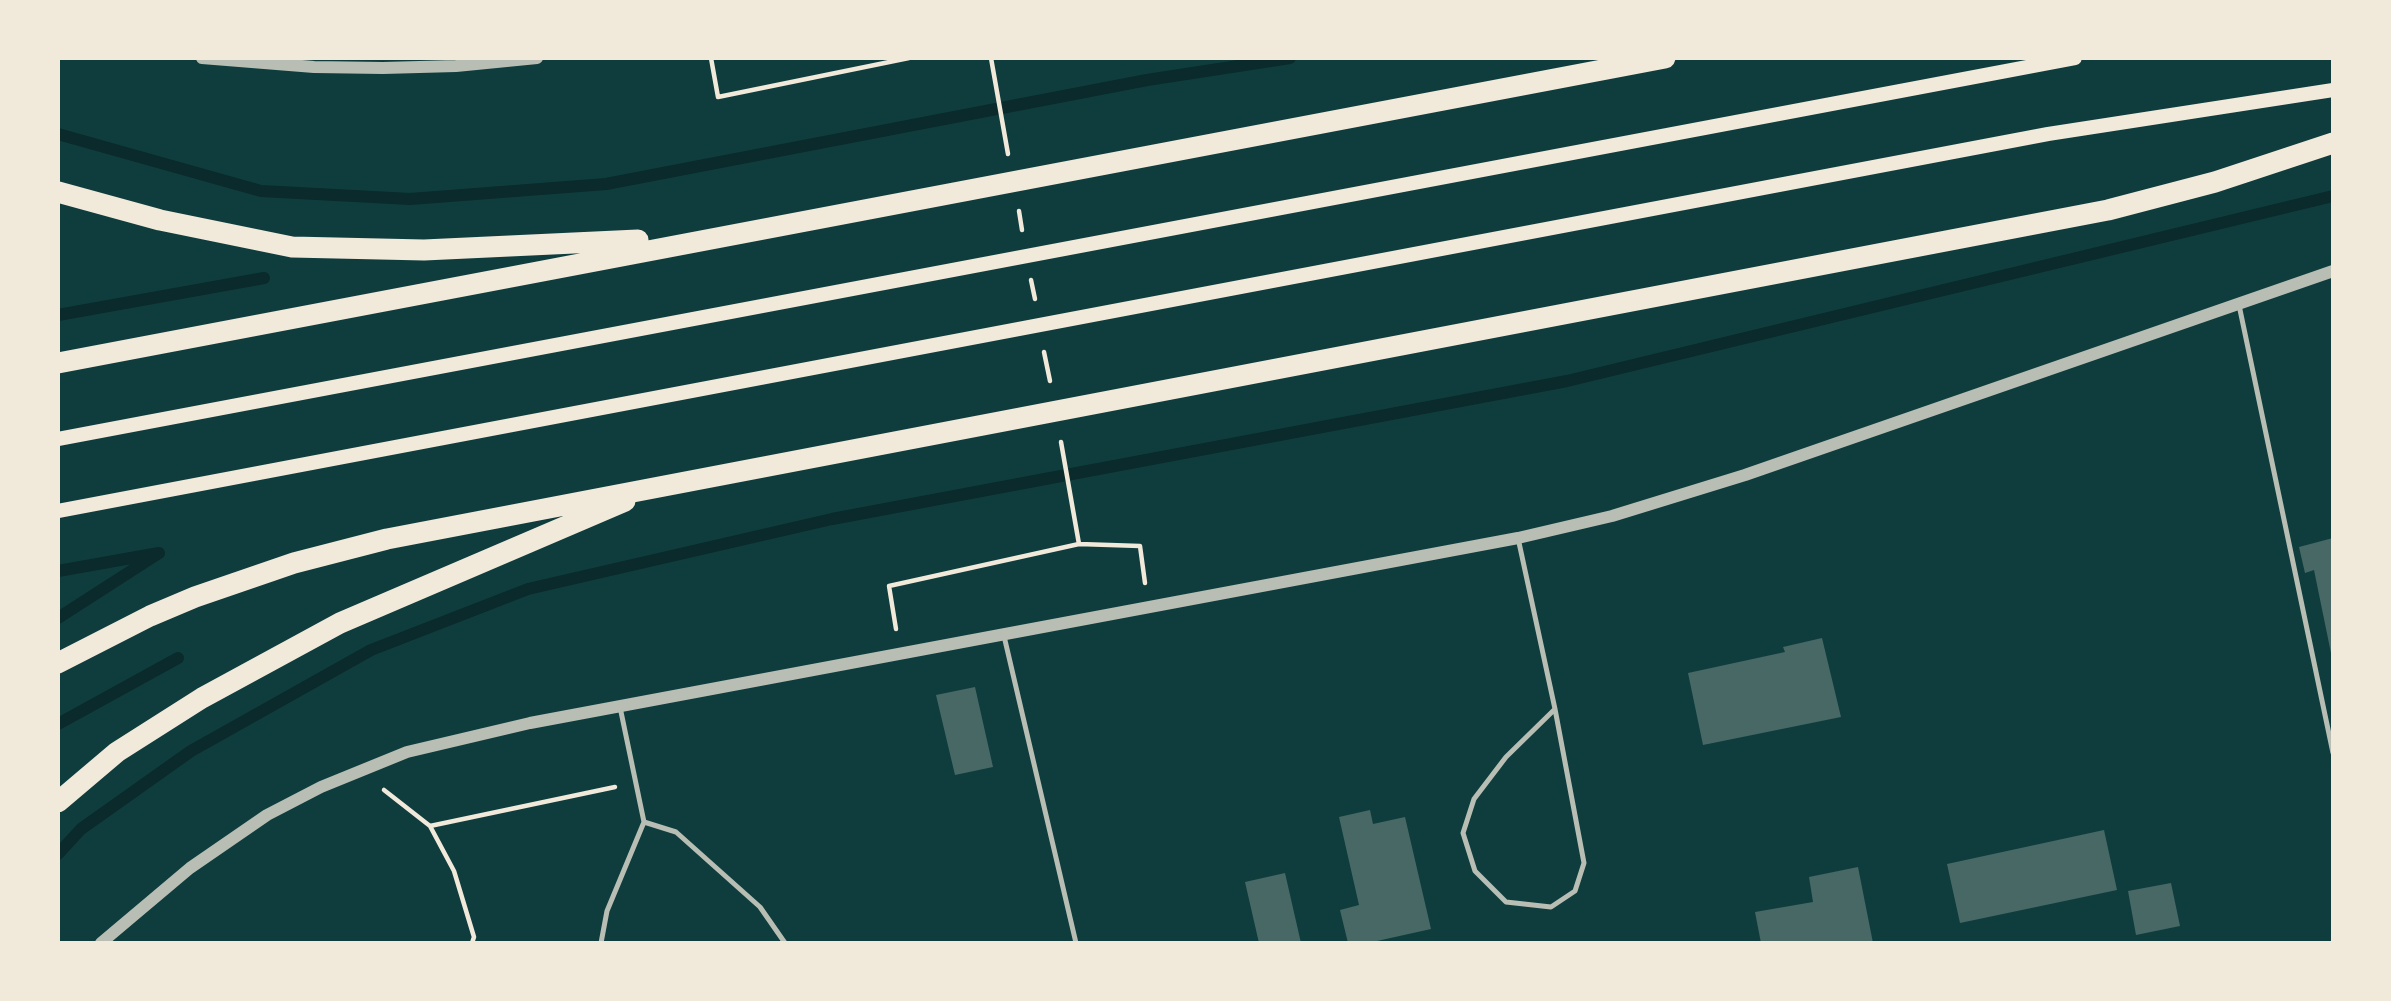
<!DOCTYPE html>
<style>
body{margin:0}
#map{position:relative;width:2391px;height:1001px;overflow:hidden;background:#0f3d3e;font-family:Montserrat,sans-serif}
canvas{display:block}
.frame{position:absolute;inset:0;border:60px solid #f1e9da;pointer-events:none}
</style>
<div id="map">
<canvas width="2391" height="1001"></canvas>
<div class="frame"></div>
</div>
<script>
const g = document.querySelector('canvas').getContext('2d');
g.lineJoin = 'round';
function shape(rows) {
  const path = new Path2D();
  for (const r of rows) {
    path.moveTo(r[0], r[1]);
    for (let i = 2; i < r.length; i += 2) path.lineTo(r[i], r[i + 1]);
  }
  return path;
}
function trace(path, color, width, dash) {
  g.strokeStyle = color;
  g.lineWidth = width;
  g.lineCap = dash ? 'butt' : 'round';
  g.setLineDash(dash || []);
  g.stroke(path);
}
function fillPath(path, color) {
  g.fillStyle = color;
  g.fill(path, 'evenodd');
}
const stream = shape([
 [58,134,261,191,410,199,606,184,1147,80,1290,58],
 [58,315,264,278],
 [58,571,159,553,58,618],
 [58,724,178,658],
 [58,854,81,829,191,751,371,650,528,589,832,519,1567,381,2333,196]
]);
const building = shape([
 [2333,538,2333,658,2332,658,2314,570,2305,573,2299,547],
 [1822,638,1841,717,1703,745,1688,673,1785,652,1783,647],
 [975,687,993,767,955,775,936,695],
 [1370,810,1373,824,1405,817,1431,929,1368,943,1348,943,1340,910,1359,905,1339,817],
 [2104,830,2117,890,1960,923,1947,864],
 [1858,867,1873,943,1761,943,1755,912,1813,902,1809,877],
 [1285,873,1301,943,1259,943,1245,882],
 [2171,883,2180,926,2136,935,2128,891]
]);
const path = shape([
 [711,58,718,97,909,58],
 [991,58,1008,154],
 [1019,211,1022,230],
 [1031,280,1035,299],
 [1044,352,1050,381],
 [1061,442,1079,544],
 [896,629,889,586,1079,544,1140,546,1145,583],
 [384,790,430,826,454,871,474,937,472,943],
 [430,826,615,787]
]);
const service = shape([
 [2239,305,2333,753],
 [1518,538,1555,709,1506,757,1474,799,1463,833,1475,871,1506,902,1551,907,1575,891,1584,863,1555,709],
 [1004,636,1076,943],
 [644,822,676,832,760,907,785,943],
 [601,943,607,911,644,822,620,707]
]);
const tertiary = shape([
 [202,58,314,67,383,68,456,66,537,58],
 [101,943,190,868,267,815,321,787,407,752,530,723,1518,538,1612,516,1745,475,2333,271]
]);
const secondary = shape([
 [58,439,2075,58],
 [58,511,2048,134,2333,90]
]);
const motorway = shape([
 [58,192,160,220,292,247,424,250,638,240],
 [58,363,1665,58],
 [58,663,150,616,195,597,294,563,387,539,2108,210,2215,182,2333,143],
 [58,802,117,752,202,698,340,623,625,501]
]);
trace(stream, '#0a2a2b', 12);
fillPath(building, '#486865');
trace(path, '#f1e9da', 4.5);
trace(service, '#b8beb3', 5);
trace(tertiary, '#b8beb3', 12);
trace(secondary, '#f1e9da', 14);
trace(motorway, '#f1e9da', 21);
</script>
